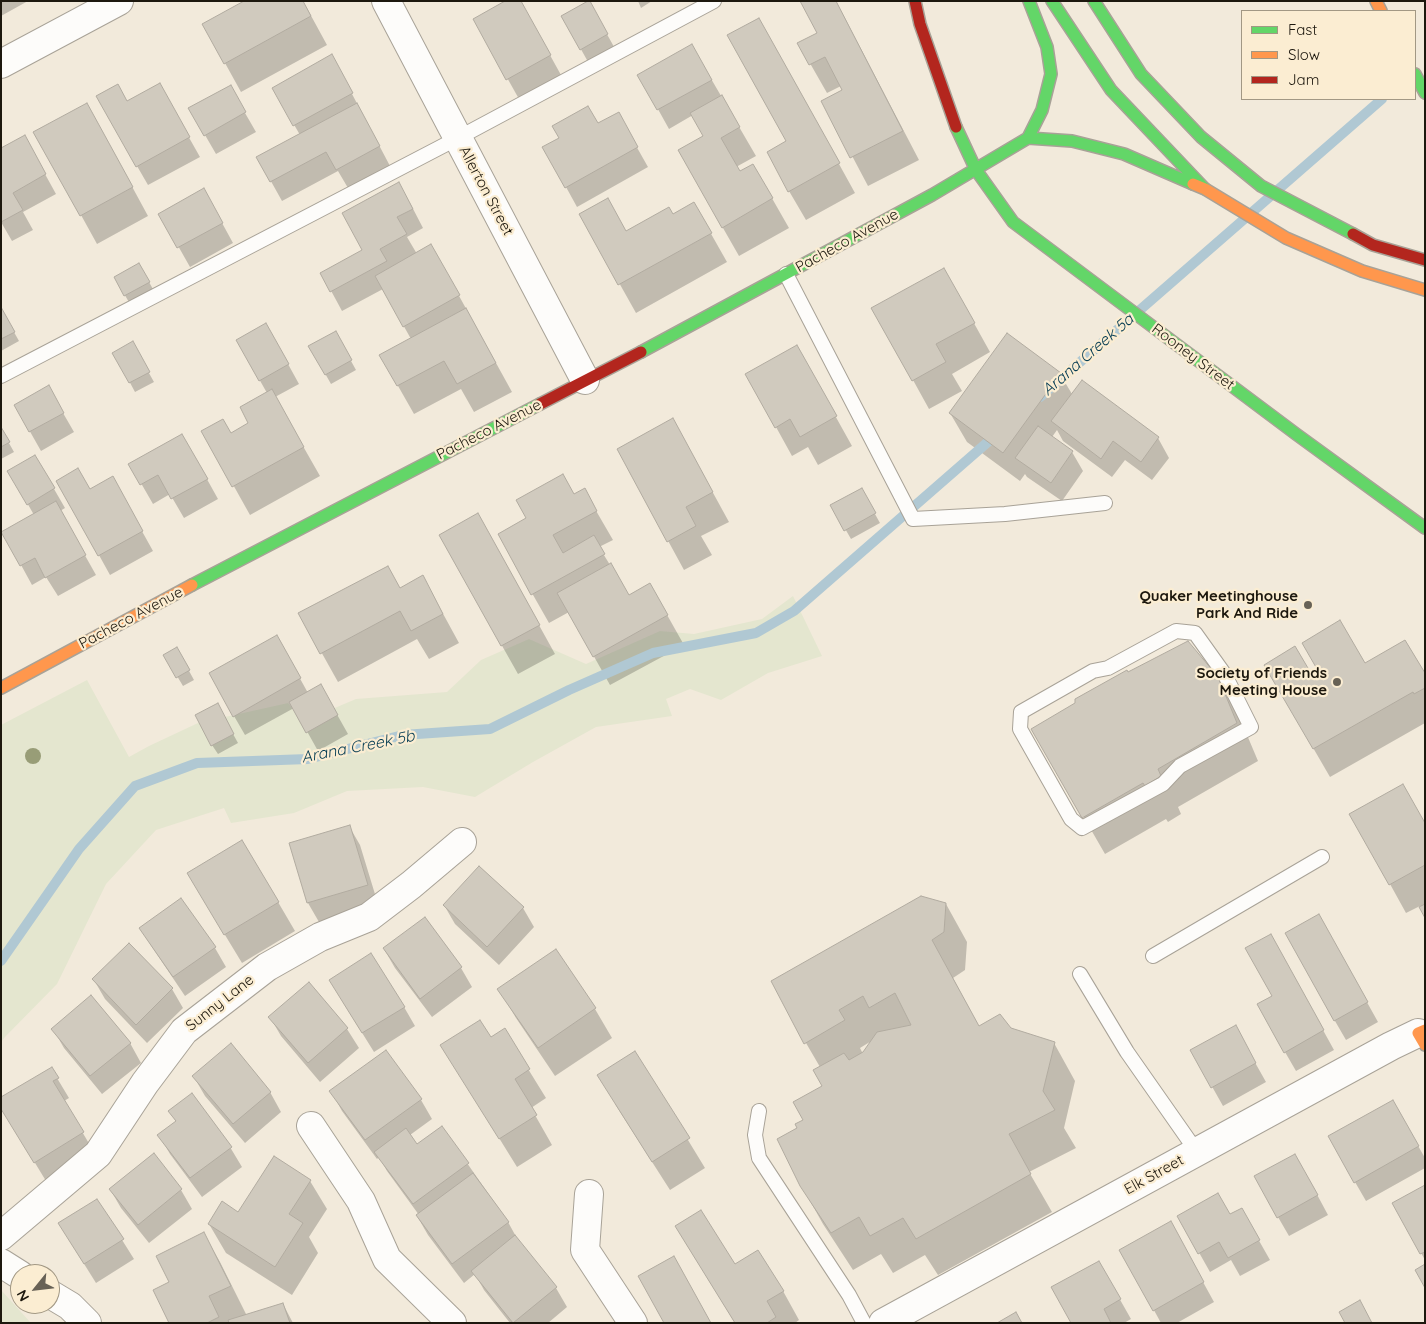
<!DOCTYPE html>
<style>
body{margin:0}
#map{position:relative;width:1426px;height:1324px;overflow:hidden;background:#f2eadb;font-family:Quicksand,sans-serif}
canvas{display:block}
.frame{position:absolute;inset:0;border:2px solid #1d180e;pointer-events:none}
.legend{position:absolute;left:1241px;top:10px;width:175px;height:90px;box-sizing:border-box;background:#fbedd2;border:1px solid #a29884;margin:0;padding:6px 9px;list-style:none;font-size:15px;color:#1d180e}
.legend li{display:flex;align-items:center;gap:10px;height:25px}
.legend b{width:25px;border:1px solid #a29884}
.north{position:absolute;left:10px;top:1264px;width:50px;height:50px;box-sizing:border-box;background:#fbedd2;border:1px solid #a29884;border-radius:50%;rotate:241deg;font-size:14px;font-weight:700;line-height:20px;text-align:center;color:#1d180e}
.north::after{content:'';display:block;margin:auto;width:18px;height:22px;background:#686256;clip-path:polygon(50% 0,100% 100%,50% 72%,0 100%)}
</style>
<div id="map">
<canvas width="1426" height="1324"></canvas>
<div class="frame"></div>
<ul class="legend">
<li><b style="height:6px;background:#63d668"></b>Fast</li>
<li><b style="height:6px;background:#ff974d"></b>Slow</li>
<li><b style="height:6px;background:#b3261e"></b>Jam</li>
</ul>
<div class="north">N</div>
</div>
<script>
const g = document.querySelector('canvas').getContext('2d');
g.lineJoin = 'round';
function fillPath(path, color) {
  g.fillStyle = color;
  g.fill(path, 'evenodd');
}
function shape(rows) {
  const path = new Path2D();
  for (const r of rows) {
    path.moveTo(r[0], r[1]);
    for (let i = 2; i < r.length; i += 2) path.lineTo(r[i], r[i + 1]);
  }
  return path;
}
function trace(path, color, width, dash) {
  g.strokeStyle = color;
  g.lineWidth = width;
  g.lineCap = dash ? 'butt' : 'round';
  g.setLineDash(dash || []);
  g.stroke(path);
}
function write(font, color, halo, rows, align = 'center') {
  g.font = font + ' Quicksand,sans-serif';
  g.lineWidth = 4.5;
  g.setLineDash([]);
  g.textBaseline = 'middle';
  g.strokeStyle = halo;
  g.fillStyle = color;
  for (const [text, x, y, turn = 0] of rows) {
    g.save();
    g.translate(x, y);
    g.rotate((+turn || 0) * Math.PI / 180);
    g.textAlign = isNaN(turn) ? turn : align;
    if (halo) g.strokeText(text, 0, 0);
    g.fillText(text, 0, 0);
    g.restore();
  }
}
const green = shape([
 [793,596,822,656,768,673,721,700,690,689,666,699,672,716,596,727,533,762,475,797,423,787,347,791,294,813,231,823,224,808,156,830,106,884,57,984,5,1037,1,1042,1,725,87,680,129,757,149,746,198,723,288,703,304,721,356,699,447,692,481,660,529,639,586,664,660,631,694,634,762,619],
 [1,1290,31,1323,1,1323]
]);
const shadow = shape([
 [1,1,28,1,1,16],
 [303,1,327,45,241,92,204,25],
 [520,1,561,75,519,99,474,19],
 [638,1,652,1,641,8],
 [801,1,836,1,919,160,868,186,823,101,844,91,841,86,827,93,799,44,818,34],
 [589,2,618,54,592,69,563,17],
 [692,46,756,156,736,167,739,173,753,165,789,228,739,256,679,151,705,136,693,115,669,129,639,75],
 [775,48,855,193,806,220,789,191,788,142],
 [342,75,390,166,348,188,338,171,282,201,258,158,300,135,273,88],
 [230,87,256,132,216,154,190,109],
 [127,102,170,104,200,157,148,185,137,166],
 [618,114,648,167,577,207,566,187,598,125],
 [103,133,148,216,97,244,81,215],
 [24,136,56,194,23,212,33,230,12,241,1,222,1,149],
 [204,190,233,243,190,267,160,214],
 [410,203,423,228,407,237,417,254,442,265,512,392,474,412,461,389,414,414,381,356,411,339,383,289,342,311,322,274,364,251],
 [581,215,626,232,672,215,710,232,727,262,636,313],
 [139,264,154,291,130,304,115,278],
 [960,298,990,352,952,374,962,391,929,409,913,380],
 [1,309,19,341,1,351],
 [335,332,356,370,331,384,310,347],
 [237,340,277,344,299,384,275,397,320,476,250,515,203,431,230,434,250,423,267,393],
 [132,343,154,382,135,392,114,353],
 [1060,374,1072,394,1082,381,1158,438,1169,458,1152,480,1125,460,1112,477,1063,441,1057,430,1052,437,1072,452,1083,471,1062,501,1027,477,1025,474,1020,481,967,442,950,413],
 [813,376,852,446,818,465,808,447,792,456,776,427],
 [48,387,74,432,41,451,15,405],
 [1,429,14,452,1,459],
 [618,449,689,449,729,522,701,536,712,555,684,570],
 [193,454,218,499,184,518,170,494,153,504,130,464],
 [35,456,65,508,60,511,96,575,58,596,46,577,32,585,3,532,34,515,9,471],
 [58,481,90,490,123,497,153,551,110,575],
 [861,489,880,523,851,539,832,506],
 [584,490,613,540,599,547,629,596,666,613,684,645,610,685,569,612,549,623,499,535],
 [440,536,494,544,555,654,518,674],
 [423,577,459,643,429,659,417,639,338,682,300,614,400,589],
 [277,637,308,693,321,686,348,734,318,751,294,708,245,735,234,716],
 [177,649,194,680,183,686,165,656],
 [1265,665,1315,681,1365,665,1425,676,1425,723,1330,777],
 [1128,674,1217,678,1239,716,1258,761,1178,807,1181,814,1168,822,1166,819,1105,854,1033,729],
 [222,714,238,743,218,754,212,745],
 [1425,824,1425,915,1420,906,1406,913,1390,884],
 [349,826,360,845,378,904,319,922,308,903,290,844],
 [480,867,523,908,534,927,499,965,455,924,444,905],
 [181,900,215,948,226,967,185,996,152,947,140,928],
 [205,902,278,902,295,931,242,963],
 [946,904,967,942,965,970,953,978,979,1027,1010,1029,1054,1043,1075,1081,1064,1128,1076,1148,1029,1172,1052,1212,938,1275,925,1255,893,1273,881,1254,853,1270,823,1224,801,1185,798,1128,805,1120,824,1087,820,1067,806,1043],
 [873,1040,863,1054,860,1048],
 [424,919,461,968,472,987,432,1017,395,968,384,949],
 [1329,934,1378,1022,1346,1040,1335,1021],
 [556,951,595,1009,612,1038,555,1076,516,1018,499,989],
 [1281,954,1334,1050,1296,1071,1285,1052,1274,997],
 [94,980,172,989,183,1008,147,1043,105,999],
 [309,984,347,1029,359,1048,320,1082,281,1036,270,1017],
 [341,999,404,1007,415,1026,374,1052],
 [1235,1027,1266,1082,1223,1106,1192,1051],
 [53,1029,130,1043,141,1063,102,1094,64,1048],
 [504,1030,546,1098,531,1108,552,1145,517,1167,442,1046,490,1039],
 [635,1053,705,1168,670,1190,615,1104],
 [51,1068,69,1098,64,1101,94,1152,46,1181,1,1107],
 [194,1077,270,1092,281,1112,245,1143,205,1096],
 [331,1091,421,1100,432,1119,410,1135,417,1145,442,1127,508,1222,519,1242,556,1288,567,1307,548,1323,510,1323,484,1290,475,1274,464,1283,428,1235,417,1216,419,1215,387,1171,379,1157,377,1159,342,1111],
 [1393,1102,1425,1158,1425,1168,1366,1201,1355,1182],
 [170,1111,230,1147,242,1167,202,1197,170,1154,159,1135,176,1122],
 [1306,1174,1328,1215,1289,1236,1278,1217],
 [310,1181,327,1209,309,1237,318,1253,292,1295,226,1253,209,1224,239,1214],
 [1425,1186,1425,1260,1393,1203],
 [110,1189,181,1190,192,1209,149,1243,121,1208],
 [97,1200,134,1259,96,1283,71,1243],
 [1241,1209,1270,1260,1240,1276,1231,1260,1210,1272,1179,1217,1230,1216],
 [676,1227,735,1266,783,1291,799,1320,795,1323,735,1323],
 [204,1234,220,1262,247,1316,283,1304,293,1323,170,1323,171,1283],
 [1181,1242,1214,1302,1177,1323,1161,1323,1121,1250],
 [1110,1282,1131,1319,1124,1323,1072,1323]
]);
const stream = shape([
 [1040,397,1382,99],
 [1,961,79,849,135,786,197,763,308,759,403,735,490,729,569,690,653,653,756,633,794,611,997,434]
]);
const building = shape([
 [244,1,303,1,311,16,224,64,202,24,244,1],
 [505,1,521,1,551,55,506,80,473,19,505,1],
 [588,1,590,1,608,34,580,50,561,16,588,1],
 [800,1,836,1,903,131,850,158,821,101,842,90,825,57,809,65,797,43,817,33,800,1],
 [759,18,840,163,788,192,767,152,786,141,727,35,759,18],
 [692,44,712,80,657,110,637,75,692,44],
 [332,54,353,93,293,126,272,88,332,54],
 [160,83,190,137,136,167,96,96,118,84,127,101,160,83],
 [231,85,246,112,204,136,188,108,231,85],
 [722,95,740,127,721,138,740,171,753,164,773,198,722,228,678,150,703,136,690,113,722,95],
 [87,103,133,187,80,216,33,132,87,103],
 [357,103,380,146,336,170,326,152,270,182,256,157,357,103],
 [588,106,598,123,619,112,638,147,565,188,542,147,559,138,552,126,588,106],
 [25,135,46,174,13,193,23,210,1,222,1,148,25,135],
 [399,182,413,209,397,217,407,234,380,249,387,261,330,292,320,273,362,250,342,213,399,182],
 [204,188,223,223,177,248,158,214,204,188],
 [608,198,626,231,669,207,673,214,694,202,712,233,618,285,579,214,608,198],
 [431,244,460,295,403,327,375,276,431,244],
 [139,263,150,282,124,296,114,277,139,263],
 [944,268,975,323,936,344,946,362,912,381,871,308,944,268],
 [1,307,15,332,1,339,1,307],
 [466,308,496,363,457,384,444,361,397,386,379,355,466,308],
 [266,323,289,364,259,381,236,340,266,323],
 [336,331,352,360,325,375,308,346,336,331],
 [1007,333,1061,373,1003,453,949,413,1007,333],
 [133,341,150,372,129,383,112,353,133,341],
 [797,345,837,416,800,437,790,419,775,428,745,374,797,345],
 [1082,380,1159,437,1141,462,1113,441,1101,459,1051,421,1082,380],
 [49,385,64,413,29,432,14,405,49,385],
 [272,389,304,447,232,487,201,431,223,419,231,433,248,423,240,407,272,389],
 [673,418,713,492,686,507,696,526,667,542,617,449,673,418],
 [1038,426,1073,451,1051,483,1015,458,1038,426],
 [1,427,10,442,1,447,1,427],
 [182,434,208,479,171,499,158,475,140,485,128,464,182,434],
 [35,455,55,488,27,505,7,471,35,455],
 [78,468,90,489,113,476,143,531,98,556,56,481,78,468],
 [563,474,574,494,585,488,597,511,553,535,563,553,594,535,605,554,531,595,498,534,526,518,516,500,563,474],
 [862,488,876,513,844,531,830,505,862,488],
 [56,501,86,555,45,578,35,558,20,566,1,532,56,501],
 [478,513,540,625,501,646,439,535,478,513],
 [611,563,629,595,650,583,668,615,593,657,557,593,611,563],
 [388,566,400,588,423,575,443,614,411,631,400,611,320,654,298,613,388,566],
 [1340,620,1365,663,1405,640,1425,673,1425,688,1414,694,1413,692,1313,749,1264,665,1295,646,1315,680,1321,676,1302,643,1340,620],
 [277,635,301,678,233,717,209,673,277,635],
 [1188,641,1218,677,1237,723,1158,769,1161,776,1145,786,1143,783,1082,818,1031,729,1075,703,1075,699,1127,670,1128,672,1188,641],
 [177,647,190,670,176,678,163,655,177,647],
 [321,684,338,715,306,733,289,702,321,684],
 [218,703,234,734,211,746,195,715,218,703],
 [1403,784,1425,823,1425,865,1389,885,1349,814,1403,784],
 [350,825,368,885,307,903,289,843,350,825],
 [242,840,279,902,224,935,187,873,242,840],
 [479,866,524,907,487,947,443,905,479,866],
 [921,896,946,903,944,932,932,940,979,1026,1000,1014,1011,1028,1055,1042,1043,1091,1055,1110,1009,1134,1031,1174,916,1239,903,1218,870,1236,859,1217,831,1233,800,1186,777,1139,797,1128,795,1124,803,1120,793,1102,822,1086,813,1070,844,1053,849,1060,863,1052,877,1032,911,1025,895,993,869,1008,863,996,839,1010,845,1020,804,1044,771,981,921,896],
 [181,898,216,947,173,977,139,928,181,898],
 [1425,904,1425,918,1419,907,1425,904],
 [1319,914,1368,1002,1334,1021,1285,933,1319,914],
 [425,917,462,967,420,999,383,948,425,917],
 [1271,934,1324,1030,1284,1053,1257,1004,1272,996,1245,948,1271,934],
 [129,943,173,988,136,1025,92,979,129,943],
 [556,949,596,1008,538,1048,497,989,556,949],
 [371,953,405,1007,362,1033,329,980,371,953],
 [309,982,348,1028,308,1063,268,1017,309,982],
 [91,995,131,1043,90,1076,51,1029,91,995],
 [480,1020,491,1037,505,1028,530,1069,515,1079,537,1115,499,1139,440,1045,480,1020],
 [1236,1025,1256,1063,1211,1088,1190,1050,1236,1025],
 [231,1043,271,1092,233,1124,192,1076,231,1043],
 [386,1050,422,1099,365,1140,329,1091,386,1050],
 [635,1051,690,1138,652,1162,597,1075,635,1051],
 [52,1067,59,1078,53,1081,84,1132,34,1163,1,1109,1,1097,52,1067],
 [192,1093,232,1147,190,1178,157,1135,176,1121,168,1111,192,1093],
 [1393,1100,1419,1146,1354,1183,1328,1136,1393,1100],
 [442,1126,469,1163,413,1204,374,1152,406,1128,417,1144,442,1126],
 [154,1153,182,1189,138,1225,109,1189,154,1153],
 [1295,1154,1318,1195,1277,1218,1254,1176,1295,1154],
 [274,1156,311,1180,289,1214,303,1223,275,1267,208,1224,222,1201,238,1212,274,1156],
 [473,1173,509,1222,452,1264,416,1215,473,1173],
 [1425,1185,1425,1252,1420,1254,1392,1203,1425,1185],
 [1218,1193,1230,1214,1242,1208,1260,1240,1228,1258,1219,1242,1198,1254,1177,1216,1218,1193],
 [97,1199,124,1239,84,1264,58,1223,97,1199],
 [701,1210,735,1264,758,1250,784,1291,767,1301,776,1317,767,1323,735,1323,675,1226,701,1210],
 [1171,1221,1204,1282,1153,1311,1119,1250,1171,1221],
 [204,1232,231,1286,209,1296,219,1317,207,1323,169,1323,153,1290,169,1282,156,1256,204,1232],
 [515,1235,557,1287,513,1323,471,1271,515,1235],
 [674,1256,711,1323,664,1323,638,1276,674,1256],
 [1099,1261,1121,1299,1104,1309,1111,1323,1071,1323,1051,1287,1099,1261],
 [1425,1264,1425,1288,1415,1270,1425,1264],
 [1360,1300,1372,1323,1345,1323,1339,1312,1360,1300],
 [283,1303,290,1323,229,1323,228,1320,283,1303],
 [1016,1312,1022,1323,997,1323,1016,1312]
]);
const lane = shape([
 [786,274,913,519,1005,514,1105,503],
 [1,376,458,138,714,1],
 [1176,631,1195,633,1225,675,1251,727,1180,766,1163,784,1082,828,1071,819,1020,729,1021,712,1093,671,1108,668,1176,631],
 [1153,956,1322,857],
 [1080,974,1127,1052,1197,1152],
 [759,1111,755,1135,759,1158,849,1295,864,1323]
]);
const street = shape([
 [386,1,585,380],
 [1,64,119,1],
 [311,1126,361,1201,387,1259,452,1323],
 [589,1194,585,1250,633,1323],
 [1,1236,98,1154,145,1083,184,1031,267,967,320,937,369,917,411,885,462,842],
 [1,1263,20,1275],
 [50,1294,70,1306,87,1323],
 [883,1323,1391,1046,1418,1033]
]);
const fast = shape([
 [1052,1,1111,90,1205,189],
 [1094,1,1141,74,1201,137,1261,186,1353,234],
 [1415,74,1425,93],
 [956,127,976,170,1013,222,1296,434,1425,528],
 [1028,138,1042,110,1051,74,1047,47,1029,1],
 [641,352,932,195,1028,138,1072,141,1124,154,1193,184],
 [192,585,540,404]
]);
const slow = shape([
 [1376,1,1381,11],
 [1193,184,1205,189,1286,238,1362,271,1425,290],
 [1,688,192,585],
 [1425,1030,1418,1033,1425,1045]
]);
const jam = shape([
 [915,1,920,24,956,127],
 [1353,234,1373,245,1425,260],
 [540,404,641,352]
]);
const trees = [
 [33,756]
];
const markers = [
 [1308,605,5,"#686256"],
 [1337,682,5,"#686256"]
];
const streetNames = [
 ["Allerton Street",486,191,62],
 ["Pacheco Avenue",847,241,-29],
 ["Rooney Street",1193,357,37],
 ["Pacheco Avenue",489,430,-27],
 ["Pacheco Avenue",131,618,-28],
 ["Sunny Lane",220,1003,-38],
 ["Elk Street",1154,1175,-29]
];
const poiNames = [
 ["Quaker Meetinghouse",1298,596],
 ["Park And Ride",1298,613],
 ["Society of Friends",1327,673],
 ["Meeting House",1327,690]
];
const waterNames = [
 ["Arana Creek 5a",1088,355,-41],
 ["Arana Creek 5b",358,747,-11]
];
fillPath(green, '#e4e6cf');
fillPath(shadow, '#0003');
trace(stream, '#b0c8d3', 10);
fillPath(building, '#d0cabe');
trace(building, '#b1aba0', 1);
trace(lane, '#a8a297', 16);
trace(street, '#a8a297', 30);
trace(fast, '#a8a297', 14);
trace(slow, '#a8a297', 14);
trace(jam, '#a8a297', 14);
trace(lane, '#fdfcfa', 14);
trace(street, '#fdfcfa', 28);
trace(fast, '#63d668', 11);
trace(slow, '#ff974d', 11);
trace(jam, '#b3261e', 11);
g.fillStyle = '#989d77';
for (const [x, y] of trees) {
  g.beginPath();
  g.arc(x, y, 8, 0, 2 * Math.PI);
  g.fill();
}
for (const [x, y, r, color] of markers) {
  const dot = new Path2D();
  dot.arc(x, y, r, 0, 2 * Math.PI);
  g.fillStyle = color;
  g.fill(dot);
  trace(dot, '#fbedd2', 2);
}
write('15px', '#1d180e', '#fbedd2', streetNames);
write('bold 15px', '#1d180e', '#fbedd2', poiNames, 'right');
write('italic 16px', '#053c53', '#fbedd2', waterNames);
</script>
